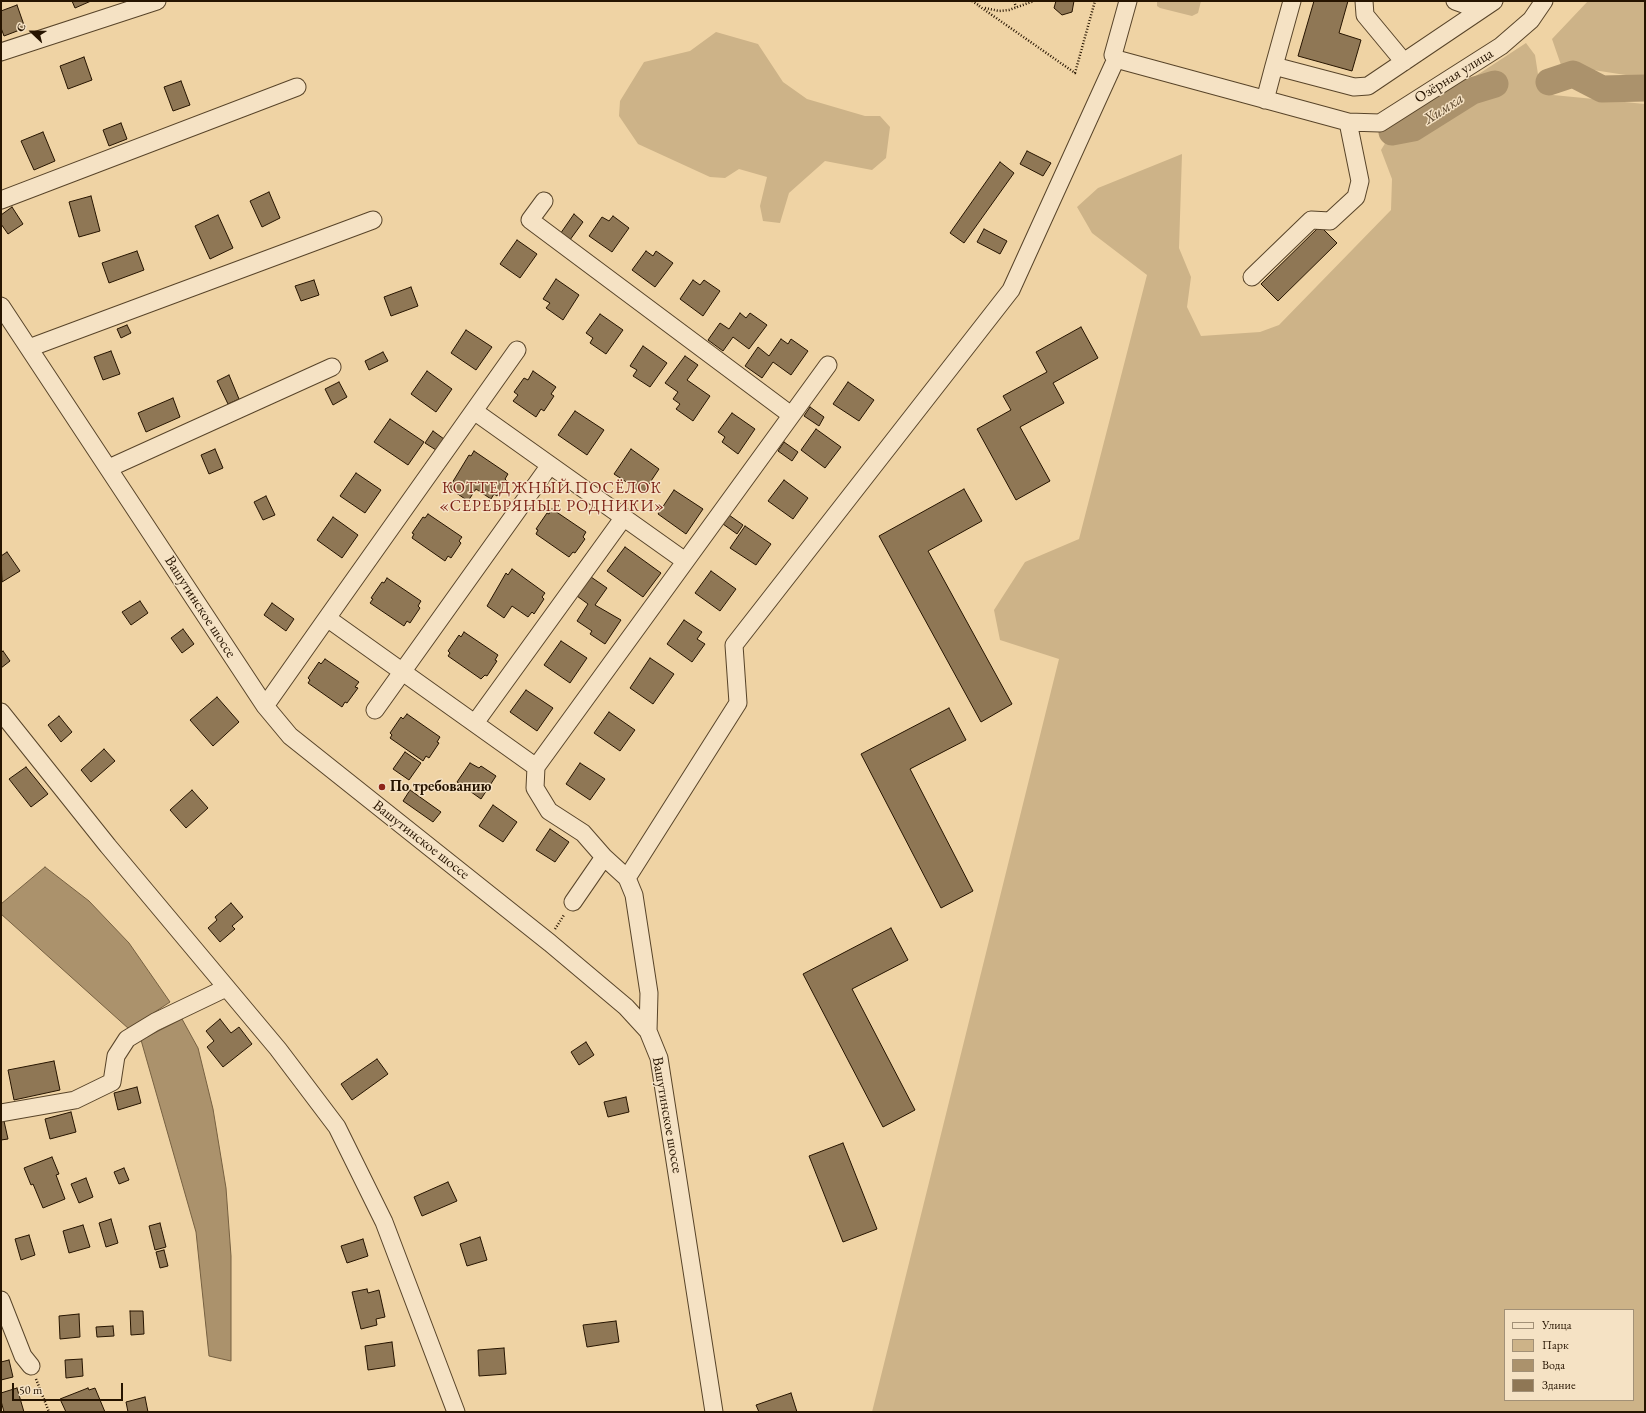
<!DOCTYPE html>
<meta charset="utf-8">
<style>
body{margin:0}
#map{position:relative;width:1646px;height:1413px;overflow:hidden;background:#efd3a4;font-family:"EB Garamond",serif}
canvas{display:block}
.frame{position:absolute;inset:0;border:2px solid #261400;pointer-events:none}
.legend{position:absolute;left:1504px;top:1309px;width:130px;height:92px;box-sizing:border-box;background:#f5e2c4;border:1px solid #a29076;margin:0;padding:5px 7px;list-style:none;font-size:12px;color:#261400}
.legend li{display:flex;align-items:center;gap:8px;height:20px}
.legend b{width:20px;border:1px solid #a29076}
.north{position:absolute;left:12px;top:12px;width:40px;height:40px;-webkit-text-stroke:3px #f5e2c4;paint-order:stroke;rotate:292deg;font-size:11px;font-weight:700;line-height:16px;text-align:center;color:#261400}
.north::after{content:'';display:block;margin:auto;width:14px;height:18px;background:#261400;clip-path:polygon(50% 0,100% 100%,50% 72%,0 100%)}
.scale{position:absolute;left:12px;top:1383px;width:111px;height:18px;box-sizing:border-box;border:2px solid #261400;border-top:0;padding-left:5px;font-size:12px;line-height:14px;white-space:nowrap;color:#261400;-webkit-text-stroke:3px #f5e2c4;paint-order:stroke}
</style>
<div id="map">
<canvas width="1646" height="1413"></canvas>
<div class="frame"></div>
<ul class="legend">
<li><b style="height:5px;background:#f5e2c4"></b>Улица</li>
<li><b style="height:11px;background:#cdb388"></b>Парк</li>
<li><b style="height:11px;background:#ab926c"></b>Вода</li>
<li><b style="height:11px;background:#8f7755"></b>Здание</li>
</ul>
<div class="north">С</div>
<div class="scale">50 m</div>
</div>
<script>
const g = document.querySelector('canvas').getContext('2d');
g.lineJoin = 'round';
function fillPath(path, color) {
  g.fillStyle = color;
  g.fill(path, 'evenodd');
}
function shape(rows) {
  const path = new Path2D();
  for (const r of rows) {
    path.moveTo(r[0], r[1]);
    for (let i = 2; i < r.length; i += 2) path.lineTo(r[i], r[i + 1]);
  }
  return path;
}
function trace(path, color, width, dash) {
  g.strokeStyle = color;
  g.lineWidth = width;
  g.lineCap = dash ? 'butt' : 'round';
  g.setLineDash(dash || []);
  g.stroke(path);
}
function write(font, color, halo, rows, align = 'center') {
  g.font = font + ' "EB Garamond",serif';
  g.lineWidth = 3;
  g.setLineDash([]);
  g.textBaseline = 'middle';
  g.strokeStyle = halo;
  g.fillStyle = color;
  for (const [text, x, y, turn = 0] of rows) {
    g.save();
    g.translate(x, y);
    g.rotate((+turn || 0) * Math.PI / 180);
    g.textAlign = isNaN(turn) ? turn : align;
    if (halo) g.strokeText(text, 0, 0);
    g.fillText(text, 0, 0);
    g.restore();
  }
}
const green = shape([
 [1157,1,1201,1,1198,13,1192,16,1160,8,1157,6],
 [1588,1,1645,1,1645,78,1561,65,1552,39],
 [716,32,758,44,783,82,807,99,865,116,880,116,890,127,886,158,872,170,825,161,789,193,780,223,763,221,760,206,767,177,739,169,725,178,710,177,638,144,619,116,620,101,644,62,690,51],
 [1526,43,1535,55,1540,87,1553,95,1645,104,1645,1412,872,1412,1059,659,1000,640,994,610,1025,562,1079,539,1147,275,1092,233,1077,207,1098,188,1182,154,1179,248,1191,277,1187,307,1201,336,1260,332,1279,325,1391,210,1392,179,1381,150,1392,132,1413,128,1439,100],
 [1505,1310,1633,1310,1633,1400,1505,1400]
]);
const water = shape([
 [45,867,89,901,129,943,170,1002,129,1029,1,914,1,904,45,867],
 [182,1019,198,1048,213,1109,226,1188,231,1256,231,1361,209,1356,196,1232,141,1040,182,1019]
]);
const river = shape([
 [1549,82,1573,74,1602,89,1645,88],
 [1392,132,1413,128,1472,91,1495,84]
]);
const building = shape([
 [72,1,91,1,75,8,72,1],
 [1056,1,1074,1,1072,12,1062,15,1054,8,1056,1],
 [1314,1,1348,1,1339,33,1361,40,1352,71,1298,56,1314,1],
 [17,5,25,28,4,36,1,28,1,11,17,5],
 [84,57,92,80,68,89,60,66,84,57],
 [181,81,190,105,173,111,164,87,181,81],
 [121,123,127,139,109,146,103,130,121,123],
 [43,132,55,161,34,170,21,141,43,132],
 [1027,151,1051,163,1043,176,1020,164,1027,151],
 [1000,162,1014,173,964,243,950,233,1000,162],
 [269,192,280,218,262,227,250,201,269,192],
 [91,196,100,231,79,237,69,202,91,196],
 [12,207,23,224,8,234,1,224,1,215,12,207],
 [574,214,583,222,567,244,558,237,574,214],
 [218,215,233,248,210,259,195,226,218,215],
 [613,216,629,228,612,252,589,236,602,217,609,221,613,216],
 [1320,226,1337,243,1278,301,1261,284,1320,226],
 [984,229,1007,241,1000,254,977,242,984,229],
 [517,240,537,254,520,278,500,264,517,240],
 [137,251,144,270,109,283,102,263,137,251],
 [646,251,653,256,656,251,673,263,655,287,632,270,646,251],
 [556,279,579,295,563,320,546,308,550,303,543,299,556,279],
 [314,280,319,295,301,301,295,286,314,280],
 [693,280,700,285,704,280,720,291,703,316,680,299,693,280],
 [411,287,418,306,391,316,384,297,411,287],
 [740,313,746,318,750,313,767,325,749,349,733,337,723,351,708,340,720,323,729,329,740,313],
 [600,314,623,330,606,354,590,343,593,338,586,333,600,314],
 [127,325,131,333,121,338,117,329,127,325],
 [1081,327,1098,358,1053,383,1064,403,1020,427,1050,481,1016,500,977,429,1011,410,1003,396,1047,372,1036,352,1081,327],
 [466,330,492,347,476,370,451,353,466,330],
 [781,339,788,344,791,339,808,351,791,375,773,362,762,378,745,366,758,347,769,356,781,339],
 [643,346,667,363,650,387,633,376,637,370,630,366,643,346],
 [111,351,120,374,103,380,94,357,111,351],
 [383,352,388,361,369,370,365,361,383,352],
 [685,356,698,365,687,380,710,396,693,421,676,409,680,404,673,399,678,392,665,383,685,356],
 [427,371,452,389,436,412,411,394,427,371],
 [533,371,556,387,551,394,554,396,544,411,541,409,536,417,513,401,518,395,514,392,524,378,528,380,533,371],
 [229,375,239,399,228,404,217,381,229,375],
 [339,382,347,397,333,405,325,389,339,382],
 [848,382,874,400,859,421,833,404,848,382],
 [173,398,180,417,146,432,138,413,173,398],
 [810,407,824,417,819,426,804,416,810,407],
 [575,411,604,430,587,455,558,435,575,411],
 [732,413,755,429,738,454,722,442,725,437,718,432,732,413],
 [390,419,424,442,408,465,374,442,390,419],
 [816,429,841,447,825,468,801,450,816,429],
 [433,431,444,439,436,450,425,443,433,431],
 [784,442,798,452,792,461,778,451,784,442],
 [215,449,223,468,209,474,201,455,215,449],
 [631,449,659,469,643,493,614,474,631,449],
 [474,451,508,474,505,479,507,481,497,496,494,494,491,499,476,489,468,501,449,488,469,455,471,456,474,451],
 [356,473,381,490,365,513,340,496,356,473],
 [784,480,808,498,793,519,768,501,784,480],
 [964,489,982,521,928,551,1012,704,981,722,879,536,964,489],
 [674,490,703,509,686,534,658,514,674,490],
 [266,496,275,515,263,520,254,502,266,496],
 [552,509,586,532,583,537,585,539,575,553,573,552,569,557,536,534,538,530,536,529,547,513,549,514,552,509],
 [428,514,462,537,459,541,461,543,451,558,448,556,445,561,412,538,414,534,412,533,423,517,425,518,428,514],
 [729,515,743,525,737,534,723,524,729,515],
 [333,517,358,535,342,558,317,540,333,517],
 [745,526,771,544,756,565,730,548,745,526],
 [625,547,661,573,643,597,607,571,625,547],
 [7,552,20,571,2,582,1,556,7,552],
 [512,569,545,593,542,597,544,599,534,614,532,612,528,617,512,606,504,618,487,606,506,573,508,575,512,569],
 [711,571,736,589,720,611,695,593,711,571],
 [591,577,607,588,595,605,621,620,605,644,590,634,592,631,577,621,588,604,577,596,591,577],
 [387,578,421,601,418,606,420,608,410,623,407,621,404,626,370,603,373,599,371,598,382,582,384,583,387,578],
 [140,601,148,613,131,625,122,612,140,601],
 [272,603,294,619,286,631,264,615,272,603],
 [684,620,702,632,697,639,705,644,692,662,667,644,684,620],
 [183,629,194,644,182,653,171,638,183,629],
 [464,632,498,655,495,660,497,661,487,676,485,675,481,679,448,656,450,653,448,651,459,635,461,637,464,632],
 [561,641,587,658,570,683,544,665,561,641],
 [3,651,10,661,1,668,1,653,3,651],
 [650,658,674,674,653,704,630,688,650,658],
 [325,659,359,682,355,687,358,688,347,703,345,702,342,707,308,683,310,680,308,678,319,662,321,664,325,659],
 [526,690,553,708,537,731,510,712,526,690],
 [217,697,239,722,213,746,190,720,217,697],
 [949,708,966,740,910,769,973,891,941,908,861,754,949,708],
 [609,712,635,730,620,751,594,733,609,712],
 [407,714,440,737,437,742,439,743,429,758,426,756,423,761,390,738,392,735,390,733,401,717,403,719,407,714],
 [59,716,72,732,61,742,48,725,59,716],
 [104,749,115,761,91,782,81,770,104,749],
 [405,752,421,763,409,780,393,769,405,752],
 [470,763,479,768,481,766,496,776,481,799,457,782,470,763],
 [580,763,605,779,590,800,566,784,580,763],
 [26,767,48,794,31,807,9,779,26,767],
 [192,790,208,808,186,828,170,810,192,790],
 [410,790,441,812,433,822,403,801,410,790],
 [493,805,517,822,503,842,479,826,493,805],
 [550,829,569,842,555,862,536,850,550,829],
 [231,903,243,917,232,926,235,929,220,942,208,928,217,920,215,917,231,903],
 [891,928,908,960,852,989,915,1110,883,1127,803,974,891,928],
 [220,1019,231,1033,239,1027,252,1044,223,1067,207,1047,214,1041,206,1031,220,1019],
 [586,1042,594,1055,579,1065,571,1052,586,1042],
 [377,1059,388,1074,352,1100,341,1084,377,1059],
 [54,1061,60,1090,14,1100,8,1070,54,1061],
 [137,1087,141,1103,118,1110,114,1093,137,1087],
 [626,1097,629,1112,608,1117,604,1102,626,1097],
 [71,1112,76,1132,50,1139,45,1119,71,1112],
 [4,1121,8,1139,1,1140,1,1122,4,1121],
 [843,1143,877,1229,843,1242,809,1156,843,1143],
 [52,1157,59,1174,56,1175,65,1199,43,1208,33,1184,31,1185,24,1168,52,1157],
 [124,1168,129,1180,119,1184,114,1172,124,1168],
 [86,1178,93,1197,79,1203,71,1184,86,1178],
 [448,1182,457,1201,422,1216,414,1197,448,1182],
 [111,1219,118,1243,106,1247,99,1223,111,1219],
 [160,1223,166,1247,155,1250,149,1226,160,1223],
 [83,1225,90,1247,69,1253,63,1231,83,1225],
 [29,1235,35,1255,21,1260,15,1239,29,1235],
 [480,1237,487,1260,467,1266,460,1244,480,1237],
 [363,1239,368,1256,347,1263,341,1246,363,1239],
 [164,1250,168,1266,160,1268,156,1252,164,1250],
 [367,1289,368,1293,379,1290,385,1317,376,1319,377,1325,361,1329,352,1292,367,1289],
 [130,1311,143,1311,144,1334,131,1335,130,1311],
 [79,1314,80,1337,60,1339,59,1316,79,1314],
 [616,1321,619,1342,587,1347,583,1325,616,1321],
 [113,1326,114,1336,97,1337,96,1327,113,1326],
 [392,1342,395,1366,368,1370,365,1346,392,1342],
 [504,1348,506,1374,479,1376,478,1350,504,1348],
 [82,1359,83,1376,66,1378,65,1360,82,1359],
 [9,1360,13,1377,1,1380,1,1362,9,1360],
 [17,1388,24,1412,4,1412,1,1401,1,1393,17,1388],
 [88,1388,89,1390,95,1388,105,1412,66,1412,60,1399,88,1388],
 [791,1393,797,1412,759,1412,756,1405,791,1393],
 [145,1397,148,1412,128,1412,126,1402,145,1397]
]);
const path = shape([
 [972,1,980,6],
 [1014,1,1016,7],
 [979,6,1075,73,1095,1],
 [985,8,999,11,1009,10,1034,1],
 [555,929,564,915],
 [36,1379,49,1412]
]);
const minor = shape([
 [1364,1,1365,15,1404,62],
 [1455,1,1480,10],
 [1,52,157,1],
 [1116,59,1348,122,1380,123,1501,46,1531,20,1544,1],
 [1116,59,1113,55,1128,1],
 [1274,66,1292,1],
 [1265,100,1274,66,1354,87,1368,86,1494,1],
 [1,200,297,87],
 [544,201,530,220,791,415],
 [1252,277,1311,220,1330,221,1356,197,1360,181,1348,122],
 [1,306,265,706,290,736,550,943,626,1007,648,1031,659,1058,714,1412],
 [29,348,373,220],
 [517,350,327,618,536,767,535,788,549,811,583,833,604,857,627,878,634,895,649,993,648,1031],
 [474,411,685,561],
 [109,468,332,367],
 [265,706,327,618],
 [375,710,550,465],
 [1,712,108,846,278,1049,337,1127,384,1222,456,1412],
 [475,723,624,517],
 [536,767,828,365],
 [627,878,738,703,734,645,1011,290,1116,59],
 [573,902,604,857],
 [1,1113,75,1100,112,1082,116,1056,127,1039,155,1022,226,988],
 [1,1300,23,1356,31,1366]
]);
const markers = [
 [382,787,4,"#8f2418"]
];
const streetNames = [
 ["Озёрная улица",1454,76,-32],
 ["Вашутинское шоссе",200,607,57],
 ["Вашутинское шоссе",421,840,38],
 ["Вашутинское шоссе",667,1115,80]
];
const poiNames = [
 ["По требованию",390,787]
];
const waterNames = [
 ["Химка",1444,109,-33]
];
const neighbourhoodNames = [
 ["КОТТЕДЖНЫЙ ПОСЁЛОК",552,489],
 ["«СЕРЕБРЯНЫЕ РОДНИКИ»",552,507]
];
fillPath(green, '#cdb388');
fillPath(water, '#ab926c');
trace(water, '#766041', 1);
trace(river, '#ab926c', 27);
fillPath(building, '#8f7755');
trace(building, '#261400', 1);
trace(minor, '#584429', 19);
trace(path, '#261400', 2.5, [1, 2]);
trace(minor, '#f5e2c4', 17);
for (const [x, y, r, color] of markers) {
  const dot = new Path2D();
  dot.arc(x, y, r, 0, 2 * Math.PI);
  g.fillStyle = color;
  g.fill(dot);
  trace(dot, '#f5e2c4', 1.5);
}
write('15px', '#261400', '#f5e2c4', streetNames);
write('bold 15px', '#261400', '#f5e2c4', poiNames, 'left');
write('italic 16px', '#5b462b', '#f5e2c4', waterNames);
g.letterSpacing = '1px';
write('16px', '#7a1f14', '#f5e2c4', neighbourhoodNames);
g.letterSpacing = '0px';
</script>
